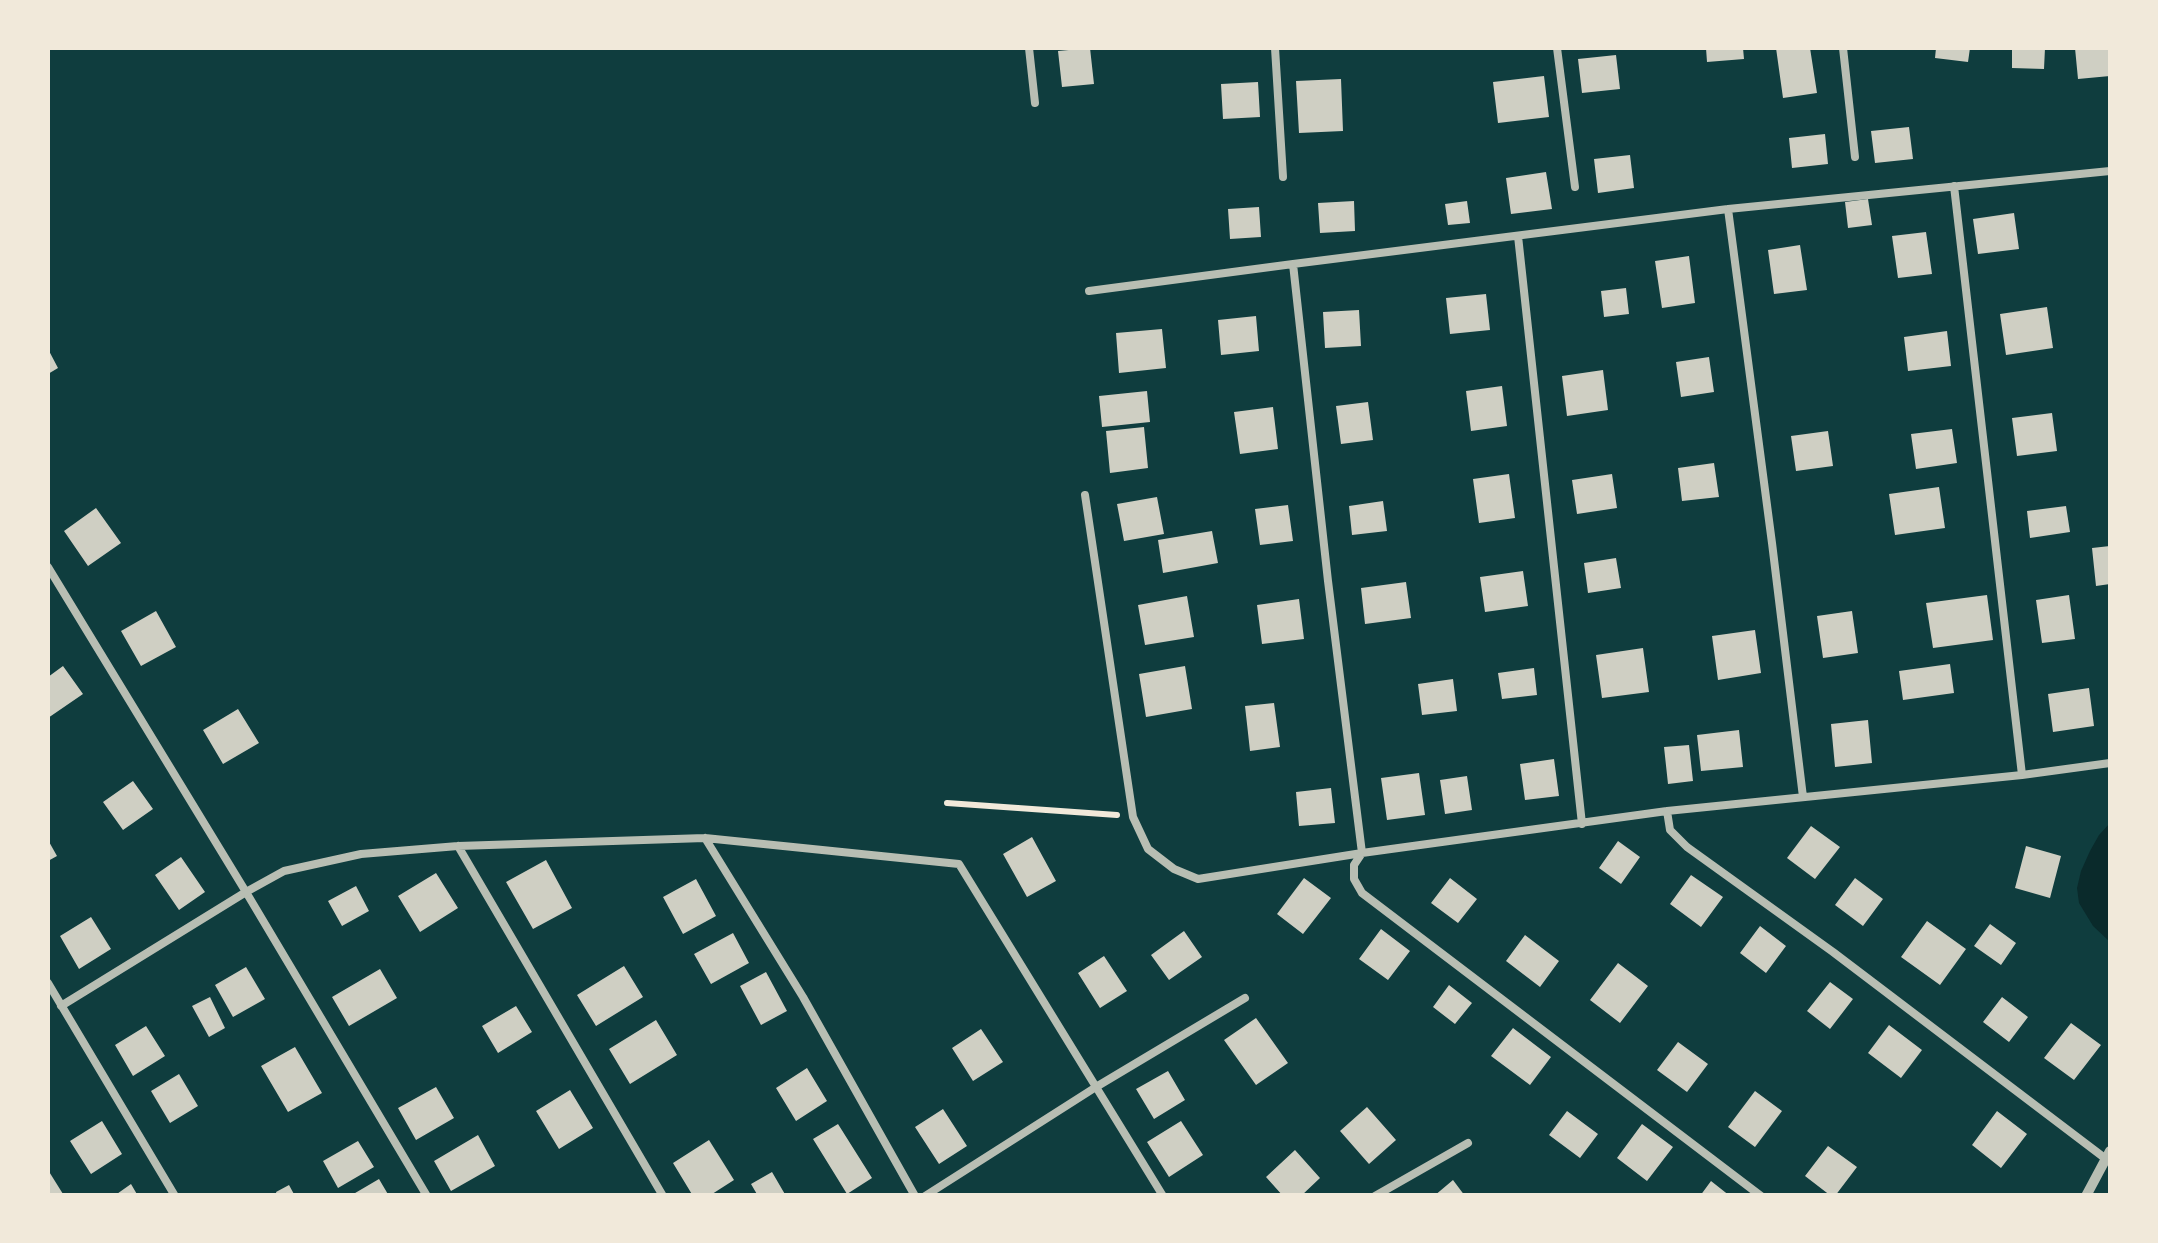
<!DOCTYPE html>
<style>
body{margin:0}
#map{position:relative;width:2158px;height:1243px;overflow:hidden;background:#0f3d3e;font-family:"PT Sans",sans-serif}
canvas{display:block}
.frame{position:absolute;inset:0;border:50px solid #f1e9da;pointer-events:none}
</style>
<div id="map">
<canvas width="2158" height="1243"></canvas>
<div class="frame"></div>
</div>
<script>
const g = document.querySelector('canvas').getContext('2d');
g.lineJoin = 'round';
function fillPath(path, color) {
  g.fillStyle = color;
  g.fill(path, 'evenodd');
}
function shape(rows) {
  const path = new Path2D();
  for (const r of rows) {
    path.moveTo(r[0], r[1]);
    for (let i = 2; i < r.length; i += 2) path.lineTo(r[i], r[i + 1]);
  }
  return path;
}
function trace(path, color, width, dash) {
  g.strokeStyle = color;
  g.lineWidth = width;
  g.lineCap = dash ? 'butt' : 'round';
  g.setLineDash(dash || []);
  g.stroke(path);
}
const water = shape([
 [2110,823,2110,942,2093,926,2079,903,2077,888,2081,871,2090,851,2099,835]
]);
const building = shape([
 [1090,48,1094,84,1062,87,1058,51],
 [1706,48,1743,48,1744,59,1707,62],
 [1776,48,1810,48,1817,93,1783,98],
 [1936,48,1970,48,1968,62,1935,58],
 [2012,48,2045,48,2044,69,2012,68],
 [2075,48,2110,48,2110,76,2078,79],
 [1616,55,1620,89,1582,93,1578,59],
 [1544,76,1549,117,1498,123,1493,82],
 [1341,79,1343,131,1299,133,1296,81],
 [1258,82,1260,117,1223,119,1221,84],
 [1909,127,1913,159,1875,163,1871,131],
 [1825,134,1828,164,1792,168,1789,138],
 [1630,155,1634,188,1598,193,1594,159],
 [1546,172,1552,209,1511,214,1506,178],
 [1868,199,1872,225,1848,228,1845,202],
 [1354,201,1355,231,1320,233,1318,203],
 [1467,201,1470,223,1448,225,1445,204],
 [1259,207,1261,237,1230,239,1228,209],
 [2014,213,2019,249,1978,254,1973,219],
 [1926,232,1932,274,1898,278,1892,236],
 [1800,245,1807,290,1774,294,1768,250],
 [1689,256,1695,303,1662,308,1655,261],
 [1626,288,1629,314,1604,317,1601,291],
 [1486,294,1490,330,1450,334,1446,298],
 [2047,307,2053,348,2006,355,2000,314],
 [1359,310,1361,346,1325,348,1323,312],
 [1256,316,1259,351,1221,355,1218,320],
 [1162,329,1166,368,1119,373,1116,333],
 [1947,331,1951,366,1908,371,1904,337],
 [48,349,58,368,48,374],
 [1709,357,1714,392,1681,397,1676,362],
 [1603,370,1608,410,1567,416,1562,376],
 [1502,386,1507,426,1471,431,1466,391],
 [1147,391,1150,422,1102,427,1099,396],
 [1368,402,1373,440,1341,444,1336,406],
 [1273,407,1278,449,1240,454,1234,412],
 [2052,413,2057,451,2017,456,2012,418],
 [1144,427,1148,468,1110,473,1106,431],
 [1952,429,1957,463,1916,469,1911,434],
 [1828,431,1833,466,1796,471,1791,436],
 [1714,463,1719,497,1682,501,1678,468],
 [1509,474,1515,518,1479,523,1473,479],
 [1612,474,1617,508,1577,514,1572,480],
 [1939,487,1945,528,1895,535,1889,494],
 [1157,497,1164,534,1124,541,1117,504],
 [1383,501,1387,531,1352,535,1349,506],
 [1288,505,1293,541,1260,545,1255,509],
 [2066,506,2070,532,2030,538,2027,511],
 [96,508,121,543,88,566,64,531],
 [1212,531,1218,563,1163,573,1158,540],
 [2110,546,2110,584,2096,586,2092,548],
 [1616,558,1621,588,1588,593,1584,563],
 [1523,571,1528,606,1485,612,1480,577],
 [1406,582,1411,618,1365,624,1361,588],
 [1987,595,1993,640,1933,648,1926,603],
 [2069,595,2075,639,2042,643,2036,600],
 [1187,596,1194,637,1145,645,1138,605],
 [1299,599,1304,639,1262,644,1257,605],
 [156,611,176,647,141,666,121,631],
 [1852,611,1858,653,1823,658,1817,616],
 [1755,630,1761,673,1718,680,1712,636],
 [1643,648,1649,692,1602,698,1596,655],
 [1950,664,1954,693,1903,700,1899,671],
 [63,666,83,694,48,718,48,677],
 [1185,666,1192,709,1146,717,1139,674],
 [1534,668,1537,695,1502,699,1498,673],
 [1453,679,1457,711,1422,715,1418,684],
 [2089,688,2094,726,2053,732,2048,694],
 [1274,703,1280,747,1250,751,1245,706],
 [238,709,259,743,223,764,203,730],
 [1868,720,1872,763,1835,767,1831,724],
 [1739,730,1743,767,1701,771,1697,735],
 [1689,745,1693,781,1668,784,1664,747],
 [1554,759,1559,796,1525,800,1520,764],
 [1419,773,1425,815,1387,820,1381,778],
 [1467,776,1472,810,1445,814,1440,780],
 [133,781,153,809,123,830,103,802],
 [1331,788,1335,823,1299,826,1296,792],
 [1811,826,1840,847,1815,879,1787,858],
 [1032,837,1056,881,1027,897,1003,854],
 [48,840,57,856,48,861],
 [1618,841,1640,857,1621,884,1599,868],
 [2026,846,2061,856,2050,898,2015,888],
 [181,857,205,892,179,910,155,875],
 [546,860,572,908,533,929,506,882],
 [436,873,458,908,420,932,398,896],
 [1691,875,1723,897,1701,927,1670,904],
 [1304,878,1331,898,1303,934,1277,914],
 [1450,878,1477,899,1458,923,1431,903],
 [1855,878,1883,899,1863,926,1835,905],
 [696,879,716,916,683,934,663,897],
 [356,886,369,911,342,926,328,901],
 [91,917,111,949,79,969,60,936],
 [1927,921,1966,949,1940,985,1901,957],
 [1990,924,2016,943,2001,965,1974,946],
 [1760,926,1786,946,1766,973,1740,953],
 [1381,929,1410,951,1388,980,1359,959],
 [1184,931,1202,957,1169,980,1151,955],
 [733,933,749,963,711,984,694,954],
 [1525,935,1559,961,1540,987,1506,961],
 [1104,956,1127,991,1100,1008,1078,973],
 [1618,963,1648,986,1620,1023,1590,1000],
 [624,966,643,997,596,1026,577,995],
 [246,967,265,999,233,1017,215,985],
 [380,969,397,998,349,1026,332,997],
 [766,972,787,1011,761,1025,740,986],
 [1830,982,1853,999,1830,1029,1807,1011],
 [1449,985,1472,1003,1455,1024,1433,1007],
 [210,997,225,1028,209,1037,192,1006],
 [2002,997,2028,1017,2009,1042,1983,1022],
 [516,1006,532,1032,498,1053,482,1026],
 [1256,1018,1288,1063,1256,1085,1224,1040],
 [656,1020,677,1055,630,1084,609,1049],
 [2071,1023,2101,1045,2074,1080,2044,1058],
 [1889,1025,1922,1050,1901,1078,1868,1053],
 [146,1026,165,1056,133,1076,115,1045],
 [1513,1028,1551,1057,1530,1085,1491,1056],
 [981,1029,1003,1062,973,1081,952,1048],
 [1678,1042,1708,1064,1687,1092,1657,1070],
 [295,1047,322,1093,288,1112,261,1066],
 [807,1068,827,1101,796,1121,776,1088],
 [1168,1071,1185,1100,1154,1119,1136,1089],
 [179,1074,198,1106,170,1123,151,1091],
 [436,1087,454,1118,416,1140,398,1108],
 [570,1090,593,1128,559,1149,536,1111],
 [1755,1091,1782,1111,1755,1147,1728,1127],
 [1367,1107,1396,1140,1369,1164,1340,1131],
 [943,1109,967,1146,939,1164,915,1127],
 [1567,1111,1598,1134,1580,1158,1549,1135],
 [1997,1111,2027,1134,2001,1168,1972,1145],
 [102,1121,122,1154,91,1174,70,1141],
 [1181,1121,1203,1155,1169,1177,1147,1142],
 [838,1124,872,1178,847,1194,813,1139],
 [1642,1124,1673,1147,1647,1181,1617,1158],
 [478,1135,495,1166,451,1191,434,1161],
 [709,1140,734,1180,709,1196,693,1196,673,1163],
 [358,1141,374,1167,338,1188,323,1161],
 [1828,1146,1857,1167,1835,1196,1831,1196,1805,1176],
 [1295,1150,1320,1178,1301,1196,1283,1196,1266,1177],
 [48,1170,63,1194,60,1196,48,1196],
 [772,1172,786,1196,758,1196,751,1184],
 [379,1179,389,1196,350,1196],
 [1453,1180,1465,1196,1434,1196],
 [1711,1181,1730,1196,1700,1196],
 [131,1184,138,1196,114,1196],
 [289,1185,295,1196,277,1196,276,1192]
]);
const path = shape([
 [947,803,1117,815]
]);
const service = shape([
 [1029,48,1035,103],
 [1275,48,1283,177],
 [1557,48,1575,187],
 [1843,48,1855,157],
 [1954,186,2022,775],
 [1518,236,1582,824],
 [1293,264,1728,209],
 [1085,495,1133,817,1148,849,1174,869,1198,879,1362,853,1328,581,1293,264,1089,291],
 [48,567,246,892,427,1196],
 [1803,797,1772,543,1728,209,2110,171],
 [1667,811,1670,830,1687,847,1833,952,2106,1159],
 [705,838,803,997,915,1196],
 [458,846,663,1196],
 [48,983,175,1196],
 [61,1006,246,892,284,871,361,854,458,846,705,838,959,864,1163,1196],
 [925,1196,1096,1087,1245,998],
 [1375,1196,1468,1143],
 [1761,1196,1362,893,1354,879,1354,865,1362,853,1667,811,2022,775,2110,763]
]);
const minor = shape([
 [2086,1196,2110,1151]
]);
fillPath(water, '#0a2a2b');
fillPath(building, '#cfcfc3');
trace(path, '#f1e9da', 6);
trace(service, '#b8beb3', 8);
trace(minor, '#b8beb3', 10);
</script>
